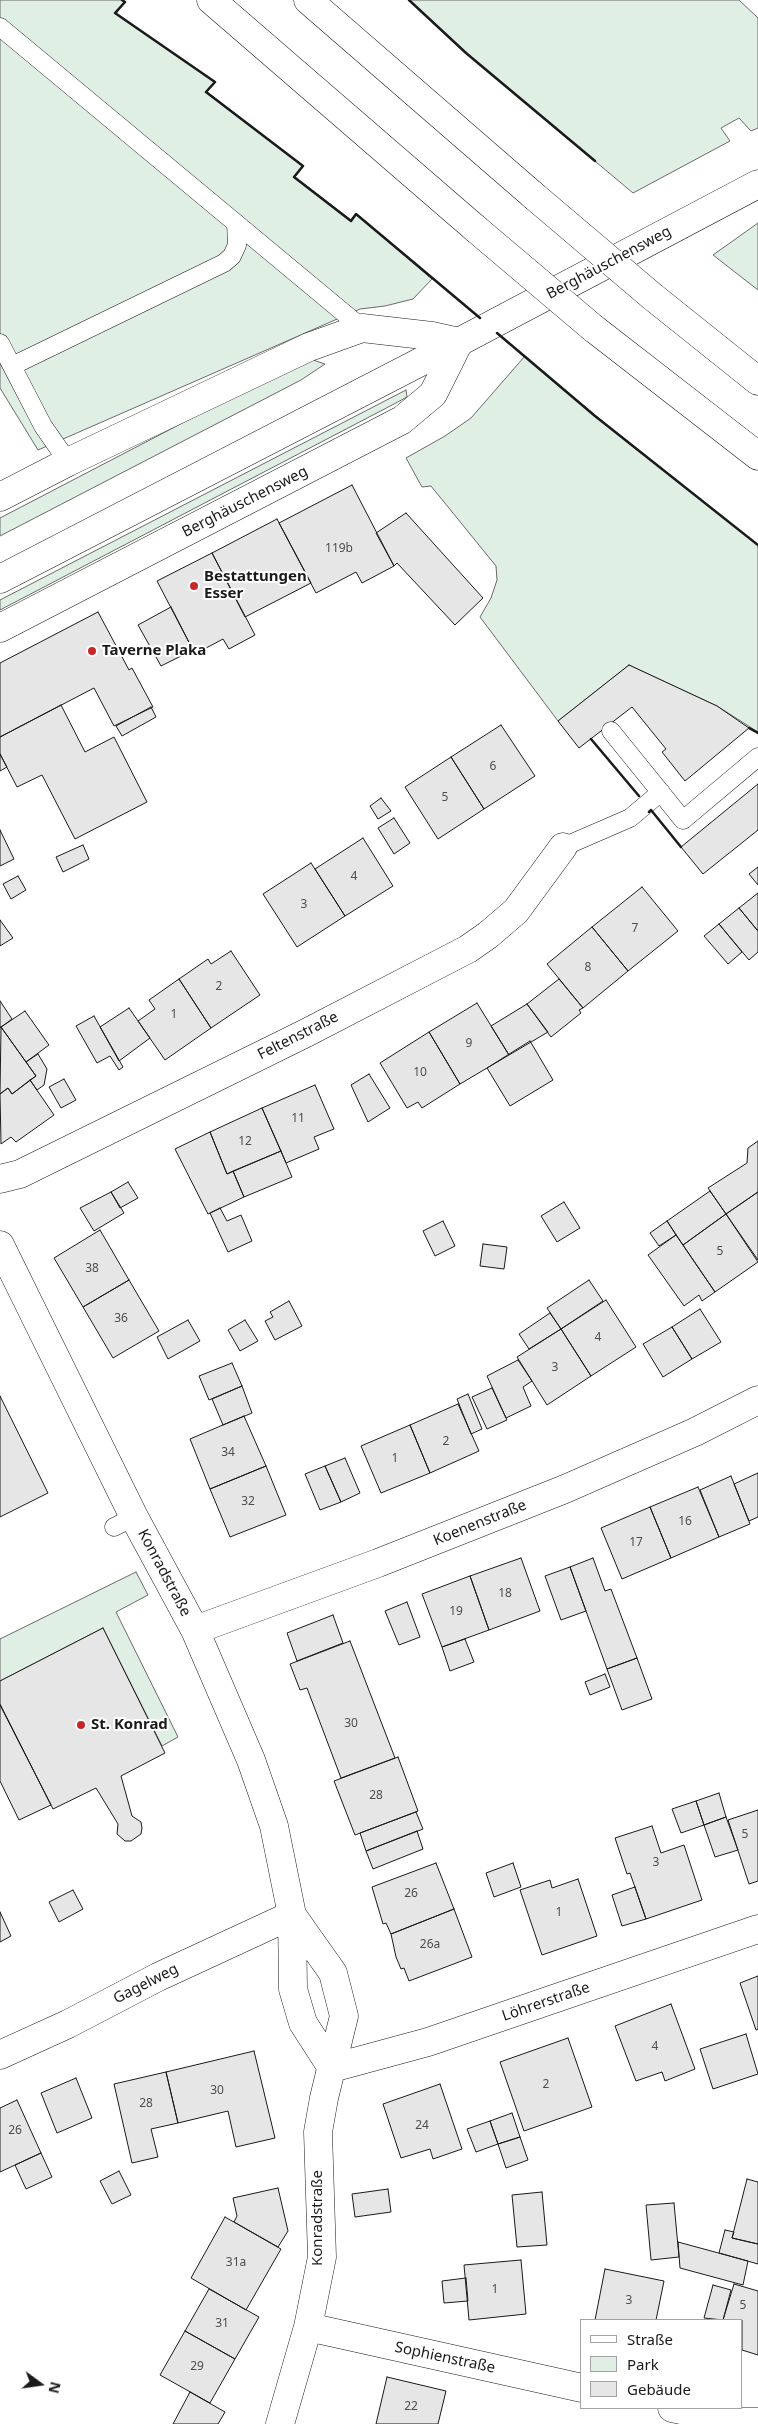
<!DOCTYPE html>
<meta charset="utf-8">
<style>
body{margin:0}
#map{position:relative;width:758px;height:2424px;overflow:hidden;background:#fff;font-family:"Noto Sans",sans-serif}
canvas{display:block}
.legend{position:absolute;left:580px;top:2319px;width:162px;height:90px;box-sizing:border-box;background:#fff;border:1px solid #a3a3a3;margin:0;padding:6px 9px;list-style:none;font-size:15px;color:#1a1a1a}
.legend li{display:flex;align-items:center;gap:10px;height:25px}
.legend b{width:25px;border:1px solid #a3a3a3}
.north{position:absolute;left:15px;top:2359px;width:50px;height:50px;-webkit-text-stroke:4px #fff;paint-order:stroke;rotate:104deg;font-size:14px;font-weight:700;line-height:20px;text-align:center;color:#1a1a1a}
.north::after{content:'';display:block;margin:auto;width:18px;height:22px;background:#1a1a1a;clip-path:polygon(50% 0,100% 100%,50% 72%,0 100%)}
</style>
<div id="map">
<canvas width="758" height="2424"></canvas>
<ul class="legend">
<li><b style="height:6px;background:#fff"></b>Straße</li>
<li><b style="height:14px;background:#e0efe3"></b>Park</li>
<li><b style="height:14px;background:#e6e6e6"></b>Gebäude</li>
</ul>
<div class="north">N</div>
</div>
<script>
const g = document.querySelector('canvas').getContext('2d');
g.lineJoin = 'round';
function fillPath(path, color) {
  g.fillStyle = color;
  g.fill(path, 'evenodd');
}
function shape(rows) {
  const path = new Path2D();
  for (const r of rows) {
    path.moveTo(r[0], r[1]);
    for (let i = 2; i < r.length; i += 2) path.lineTo(r[i], r[i + 1]);
  }
  return path;
}
function trace(path, color, width, dash) {
  g.strokeStyle = color;
  g.lineWidth = width;
  g.lineCap = dash ? 'butt' : 'round';
  g.setLineDash(dash || []);
  g.stroke(path);
}
function write(font, color, halo, rows, align = 'center') {
  g.font = font + ' "Noto Sans",sans-serif';
  g.lineWidth = 4;
  g.setLineDash([]);
  g.textBaseline = 'middle';
  g.strokeStyle = halo;
  g.fillStyle = color;
  for (const [text, x, y, turn = 0] of rows) {
    g.save();
    g.translate(x, y);
    g.rotate((+turn || 0) * Math.PI / 180);
    g.textAlign = isNaN(turn) ? turn : align;
    if (halo) g.strokeText(text, 0, 0);
    g.fillText(text, 0, 0);
    g.restore();
  }
}
const green = shape([
 [0,0,122,0,125,2,116,14,215,82,207,92,303,166,295,177,351,220,356,214,432,279,413,299,385,306,360,309,38,450,0,388,0,0],
 [409,0,739,0,758,18,758,128,751,131,739,118,721,128,730,141,633,193,466,53,409,0],
 [758,223,758,290,713,255,758,223],
 [525,356,596,416,758,545,758,732,717,706,629,665,558,721,480,617,491,598,497,580,496,566,431,486,422,487,406,458,445,436,471,418,525,356],
 [310,359,325,364,301,380,0,536,0,518,288,368,310,359],
 [406,390,407,397,394,404,0,610,0,600,406,390],
 [136,1572,148,1595,116,1612,178,1737,162,1746,103,1628,0,1681,0,1639,136,1572]
]);
const building = shape([
 [352,485,394,566,362,583,356,572,316,593,279,523,352,485],
 [406,513,483,598,455,625,397,563,394,566,376,533,406,513],
 [277,519,311,583,245,617,212,553,277,519],
 [212,553,255,635,229,649,223,639,195,654,157,581,212,553],
 [171,607,193,650,161,666,138,625,171,607],
 [98,612,129,670,132,668,153,707,114,726,94,688,0,737,0,663,98,612],
 [629,665,717,706,749,728,685,781,662,752,666,749,632,707,579,748,558,721,629,665],
 [61,705,85,752,114,737,147,802,75,839,42,775,17,787,0,754,0,737,61,705],
 [151,707,156,717,122,736,116,726,151,707],
 [501,725,535,776,484,809,451,757,501,725],
 [0,754,7,767,0,771,0,754],
 [451,757,484,809,438,839,405,787,451,757],
 [758,784,758,830,703,874,681,847,758,784],
 [381,798,391,811,378,819,370,806,381,798],
 [394,818,410,843,394,854,378,828,394,818],
 [0,830,14,859,0,866,0,830],
 [363,838,393,886,345,916,315,869,363,838],
 [83,845,89,859,63,872,56,857,83,845],
 [311,863,345,916,297,947,263,894,311,863],
 [758,867,758,885,749,874,758,867],
 [18,876,26,890,11,899,3,884,18,876],
 [642,887,678,931,628,971,592,927,642,887],
 [758,893,758,930,757,930,739,908,758,893],
 [739,908,758,931,758,952,749,960,719,924,739,908],
 [0,920,13,938,0,946,0,920],
 [719,924,742,952,728,964,704,936,719,924],
 [592,927,628,971,583,1008,547,964,592,927],
 [231,951,260,995,211,1028,179,979,208,959,211,964,231,951],
 [179,979,211,1028,165,1060,138,1021,155,1009,149,1000,179,979],
 [559,979,583,1008,579,1010,581,1013,551,1037,527,1004,559,979],
 [0,1001,12,1019,0,1028,0,1001],
 [477,1003,509,1055,460,1084,429,1032,477,1003],
 [527,1004,548,1032,509,1055,491,1026,527,1004],
 [129,1008,150,1038,119,1061,100,1027,129,1008],
 [25,1011,49,1045,26,1062,1,1027,25,1011],
 [94,1016,123,1067,119,1070,110,1056,97,1063,76,1026,94,1016],
 [1,1027,36,1076,12,1094,8,1088,0,1094,1,1027],
 [429,1032,460,1084,422,1108,418,1102,407,1108,380,1063,429,1032],
 [530,1041,553,1080,510,1106,487,1068,530,1041],
 [38,1054,47,1069,44,1085,37,1090,30,1080,36,1076,26,1062,38,1054],
 [369,1074,390,1108,368,1122,351,1085,369,1074],
 [64,1079,76,1100,61,1108,49,1087,64,1079],
 [30,1080,54,1115,16,1142,11,1137,1,1144,0,1094,8,1088,12,1094,30,1080],
 [315,1085,334,1129,314,1137,319,1149,286,1163,262,1108,315,1085],
 [262,1108,281,1151,227,1174,210,1132,262,1108],
 [210,1132,227,1174,233,1171,244,1197,208,1214,175,1149,210,1132],
 [758,1141,758,1192,726,1214,708,1188,747,1163,748,1148,758,1141],
 [281,1151,292,1177,244,1197,233,1171,281,1151],
 [128,1182,138,1198,120,1208,111,1192,128,1182],
 [710,1191,726,1214,683,1245,667,1221,710,1191],
 [111,1192,124,1213,94,1231,80,1208,111,1192],
 [758,1192,758,1260,726,1214,758,1192],
 [564,1202,580,1228,557,1242,541,1216,564,1202],
 [220,1208,227,1221,241,1215,252,1241,228,1252,210,1213,220,1208],
 [726,1214,758,1262,715,1292,683,1245,726,1214],
 [443,1221,455,1246,435,1256,423,1231,443,1221],
 [667,1221,676,1235,659,1246,650,1233,667,1221],
 [100,1230,129,1280,83,1307,54,1258,100,1230],
 [676,1235,715,1292,702,1301,699,1295,684,1306,648,1255,676,1235],
 [483,1244,507,1247,504,1269,480,1266,483,1244],
 [129,1280,159,1331,113,1358,83,1307,129,1280],
 [589,1280,603,1301,561,1329,547,1308,589,1280],
 [606,1300,636,1347,591,1376,561,1329,606,1300],
 [289,1301,302,1326,275,1340,265,1321,273,1317,270,1312,289,1301],
 [700,1309,721,1342,692,1359,672,1327,700,1309],
 [550,1313,561,1329,529,1349,519,1334,550,1313],
 [188,1320,200,1341,168,1359,157,1337,188,1320],
 [245,1320,258,1341,240,1351,228,1330,245,1320],
 [672,1327,692,1359,663,1377,643,1344,672,1327],
 [561,1329,591,1376,547,1405,517,1357,561,1329],
 [518,1360,532,1381,523,1387,531,1406,506,1418,487,1376,518,1360],
 [232,1363,242,1386,209,1400,199,1376,232,1363],
 [242,1386,252,1413,223,1425,212,1399,242,1386],
 [492,1388,507,1420,487,1429,472,1397,492,1388],
 [468,1394,482,1429,471,1434,457,1399,468,1394],
 [0,1396,48,1493,0,1517,0,1396],
 [458,1404,479,1451,430,1473,410,1425,458,1404],
 [244,1416,266,1466,210,1489,190,1439,244,1416],
 [410,1425,430,1473,381,1493,361,1446,410,1425],
 [345,1458,360,1493,341,1502,325,1466,345,1458],
 [266,1466,286,1515,230,1537,210,1489,266,1466],
 [325,1466,341,1502,320,1510,305,1474,325,1466],
 [758,1473,758,1517,749,1521,734,1484,758,1473],
 [731,1476,750,1524,719,1537,700,1490,731,1476],
 [698,1487,719,1537,671,1558,650,1507,698,1487],
 [650,1507,671,1558,622,1579,601,1528,650,1507],
 [521,1558,540,1611,489,1630,470,1576,521,1558],
 [593,1558,605,1591,611,1589,637,1658,607,1669,570,1567,593,1558],
 [570,1567,586,1611,561,1620,545,1576,570,1567],
 [470,1576,489,1630,442,1647,422,1594,470,1576],
 [407,1602,420,1637,399,1645,385,1611,407,1602],
 [333,1615,343,1643,297,1661,287,1633,333,1615],
 [103,1628,165,1753,121,1776,132,1816,141,1822,142,1828,141,1834,131,1841,125,1841,117,1834,118,1824,96,1788,53,1809,0,1704,0,1681,103,1628],
 [465,1639,474,1662,450,1671,442,1647,465,1639],
 [350,1641,395,1758,341,1778,307,1688,300,1690,290,1664,350,1641],
 [637,1658,652,1699,622,1710,607,1669,637,1658],
 [605,1674,610,1687,590,1695,585,1682,605,1674],
 [0,1705,51,1805,19,1820,0,1781,0,1705],
 [398,1757,418,1811,355,1835,334,1781,398,1757],
 [719,1793,726,1817,704,1825,696,1801,719,1793],
 [696,1801,704,1825,681,1833,672,1809,696,1801],
 [758,1810,758,1881,749,1884,728,1820,758,1810],
 [416,1812,423,1829,366,1851,360,1833,416,1812],
 [726,1817,738,1850,715,1857,704,1825,726,1817],
 [652,1826,661,1853,684,1845,702,1900,646,1919,630,1873,627,1874,615,1838,652,1826],
 [417,1831,423,1849,373,1869,366,1851,417,1831],
 [436,1863,454,1909,391,1934,386,1923,383,1924,372,1887,436,1863],
 [513,1863,521,1887,494,1897,486,1873,513,1863],
 [578,1879,597,1936,542,1955,520,1890,550,1880,552,1888,578,1879],
 [635,1887,646,1919,622,1926,612,1895,635,1887],
 [73,1890,83,1909,59,1922,49,1902,73,1890],
 [454,1909,472,1957,409,1981,404,1968,401,1969,396,1957,391,1934,454,1909],
 [0,1912,11,1936,0,1942,0,1912],
 [758,1976,758,2029,756,2030,740,1983,758,1976],
 [671,2004,695,2069,665,2081,662,2072,636,2081,615,2026,671,2004],
 [746,2034,758,2074,713,2089,700,2049,746,2034],
 [568,2038,592,2107,524,2131,500,2062,568,2038],
 [254,2051,275,2138,236,2147,228,2111,178,2123,166,2072,254,2051],
 [166,2072,178,2123,151,2129,158,2157,132,2163,114,2084,166,2072],
 [76,2078,92,2118,57,2133,41,2093,76,2078],
 [440,2084,462,2149,433,2159,430,2149,401,2158,383,2104,440,2084],
 [17,2100,41,2153,0,2172,0,2108,17,2100],
 [512,2113,520,2137,498,2144,490,2121,512,2113],
 [490,2121,498,2144,476,2152,467,2129,490,2121],
 [520,2137,528,2160,506,2168,498,2144,520,2137],
 [41,2153,52,2177,26,2189,15,2165,41,2153],
 [119,2171,131,2195,112,2204,100,2181,119,2171],
 [747,2179,758,2182,758,2244,732,2238,747,2179],
 [278,2188,288,2231,278,2247,234,2222,237,2216,233,2198,278,2188],
 [388,2189,391,2212,355,2217,352,2194,388,2189],
 [542,2192,547,2245,517,2247,512,2195,542,2192],
 [674,2203,679,2257,651,2260,646,2205,674,2203],
 [225,2217,281,2249,246,2310,191,2278,225,2217],
 [725,2230,734,2232,732,2238,758,2244,758,2264,719,2253,725,2230],
 [678,2242,748,2261,743,2285,680,2268,678,2242],
 [521,2260,526,2314,469,2320,464,2265,521,2260],
 [605,2269,664,2281,656,2320,595,2320,605,2269],
 [466,2278,468,2301,444,2303,442,2281,466,2278],
 [734,2284,758,2291,758,2355,742,2350,742,2320,723,2320,734,2284],
 [713,2285,731,2290,723,2320,704,2318,713,2285],
 [209,2289,259,2317,235,2359,185,2331,209,2289],
 [185,2331,235,2359,210,2403,160,2375,185,2331],
 [387,2377,446,2391,438,2424,376,2424,387,2377],
 [190,2392,225,2412,218,2424,173,2424,190,2392]
]);
const lane = shape([
 [0,27,362,328],
 [0,343,43,426,68,462],
 [12,366,224,263,232,256,237,245,236,223],
 [611,731,683,820,758,757],
 [563,847,630,818,661,792],
 [114,1527,134,1517]
]);
const street = shape([
 [0,497,68,462,309,347,362,328,432,336,459,342,433,394,402,420,0,628],
 [0,1179,20,1174,306,1033,468,949,488,935,516,911,563,847],
 [0,1245,134,1517,195,1630,251,1760,274,1826,292,1915,293,1989,303,2023,332,2068],
 [195,1630,378,1563,565,1489,695,1432,758,1400],
 [0,2055,68,2024,158,1977,292,1915],
 [332,2068,428,2042,758,1929],
 [308,2327,582,2388],
 [672,2408,736,2422,758,2422],
 [280,2424,308,2327,322,2257,318,2132,324,2098,344,2016,333,1973,292,1915]
]);
const secondary = shape([
 [0,579,459,342,758,184]
]);
const highway = shape([
 [211,0,476,229],
 [308,0,534,196],
 [653,297,758,381],
 [593,328,758,456]
]);
const highwayBridge = shape([
 [534,196,653,297],
 [476,229,593,328]
]);
const wall = shape([
 [122,0,125,2,115,13,215,82,206,92,303,166,294,177,351,221,356,214,480,318],
 [409,0,466,53,595,161],
 [497,333,595,416,758,545],
 [749,728,758,733],
 [591,739,639,796],
 [649,812,651,810,681,847]
]);
const markers = [
 [194,586,5,"#c62828"],
 [92,651,5,"#c62828"],
 [81,1725,5,"#c62828"]
];
const numberNames = [
 ["119b",339,549],
 ["6",493,767],
 ["5",445,798],
 ["4",354,877],
 ["3",304,905],
 ["7",635,929],
 ["8",588,968],
 ["2",219,987],
 ["1",174,1015],
 ["9",469,1044],
 ["10",420,1073],
 ["11",298,1119],
 ["12",245,1142],
 ["5",720,1252],
 ["38",92,1269],
 ["36",121,1319],
 ["4",598,1338],
 ["3",555,1368],
 ["2",446,1442],
 ["34",228,1453],
 ["1",395,1459],
 ["32",248,1502],
 ["16",685,1522],
 ["17",636,1543],
 ["18",505,1594],
 ["19",456,1612],
 ["30",351,1724],
 ["28",376,1796],
 ["5",745,1835],
 ["3",656,1863],
 ["26",411,1894],
 ["1",559,1913],
 ["26a",430,1945],
 ["4",655,2047],
 ["2",546,2085],
 ["30",217,2091],
 ["28",146,2104],
 ["24",422,2126],
 ["26",15,2131],
 ["31a",236,2263],
 ["1",495,2290],
 ["3",629,2301],
 ["5",743,2306],
 ["31",222,2324],
 ["29",197,2367],
 ["22",411,2407]
];
const streetNames = [
 ["Berghäuschensweg",609,263,-28],
 ["Berghäuschensweg",245,502,-27],
 ["Feltenstraße",298,1036,-27],
 ["Koenenstraße",480,1523,-22],
 ["Konradstraße",164,1573,62],
 ["Gagelweg",146,1984,-27],
 ["Löhrerstraße",546,2002,-19],
 ["Konradstraße",318,2218,-90],
 ["Sophienstraße",445,2358,12]
];
const poiNames = [
 ["Bestattungen",204,577],
 ["Esser",204,594],
 ["Taverne Plaka",102,651],
 ["St. Konrad",91,1725]
];
fillPath(green, '#e0efe3');
trace(green, '#6a6a6a', 1);
fillPath(building, '#e6e6e6');
trace(building, '#1a1a1a', 1);
trace(lane, '#1a1a1a', 19);
trace(street, '#1a1a1a', 29);
trace(secondary, '#1a1a1a', 29);
trace(highway, '#1a1a1a', 29);
trace(lane, '#fff', 18);
trace(street, '#fff', 28);
trace(secondary, '#fff', 28);
trace(highway, '#fff', 28);
trace(highwayBridge, '#1a1a1a', 29, []);
trace(highwayBridge, '#fff', 28);
trace(wall, '#1a1a1a', 2.5);
for (const [x, y, r, color] of markers) {
  const dot = new Path2D();
  dot.arc(x, y, r, 0, 2 * Math.PI);
  g.fillStyle = color;
  g.fill(dot);
  trace(dot, '#fff', 2);
}
write('12px', '#4d4d4d', null, numberNames);
write('15px', '#1a1a1a', '#fff', streetNames);
write('bold 15px', '#1a1a1a', '#fff', poiNames, 'left');
</script>
